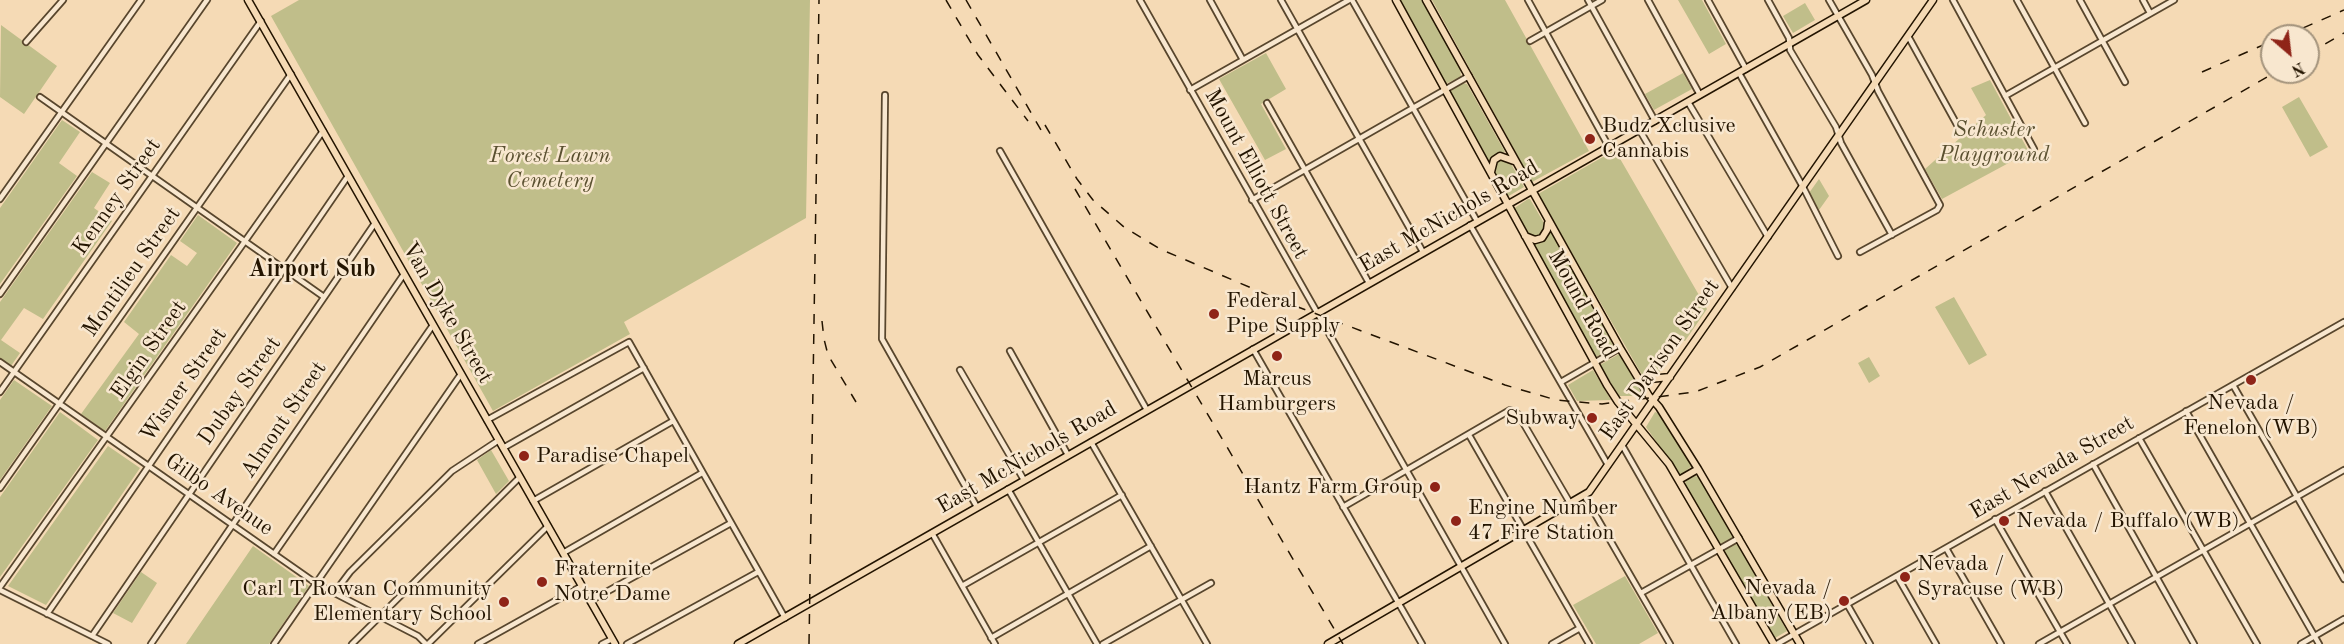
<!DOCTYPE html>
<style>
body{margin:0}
#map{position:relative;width:2344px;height:644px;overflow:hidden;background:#f5dab5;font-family:"Old Standard TT",serif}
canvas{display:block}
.north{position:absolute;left:2260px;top:24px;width:60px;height:60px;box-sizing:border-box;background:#f8e7cf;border:2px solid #a3937c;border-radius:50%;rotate:152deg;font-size:16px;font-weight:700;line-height:24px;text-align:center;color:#231400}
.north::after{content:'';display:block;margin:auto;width:21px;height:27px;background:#8f2418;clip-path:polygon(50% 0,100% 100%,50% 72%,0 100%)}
</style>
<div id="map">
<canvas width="2344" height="644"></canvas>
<div class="north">N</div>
</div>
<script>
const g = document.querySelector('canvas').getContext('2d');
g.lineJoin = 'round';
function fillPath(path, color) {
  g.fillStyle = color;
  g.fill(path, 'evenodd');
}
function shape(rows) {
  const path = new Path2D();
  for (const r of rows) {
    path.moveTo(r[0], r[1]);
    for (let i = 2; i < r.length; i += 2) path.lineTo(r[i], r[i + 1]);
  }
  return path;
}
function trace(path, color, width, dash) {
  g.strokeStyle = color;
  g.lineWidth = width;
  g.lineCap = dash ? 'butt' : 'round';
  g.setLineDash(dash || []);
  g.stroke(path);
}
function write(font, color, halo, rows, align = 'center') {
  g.font = font + ' "Old Standard TT",serif';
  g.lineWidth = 5;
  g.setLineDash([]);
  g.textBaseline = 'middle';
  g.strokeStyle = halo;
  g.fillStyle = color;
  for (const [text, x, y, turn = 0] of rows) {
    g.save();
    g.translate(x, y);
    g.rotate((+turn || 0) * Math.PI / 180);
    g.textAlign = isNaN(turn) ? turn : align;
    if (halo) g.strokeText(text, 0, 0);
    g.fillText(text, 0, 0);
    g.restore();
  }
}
const green = shape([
 [299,0,810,0,806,218,624,322,630,334,493,411,271,16],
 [1398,0,1423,0,1460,67,1461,77,1445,84],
 [1432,0,1505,0,1589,151,1532,182],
 [1678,0,1702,0,1726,44,1709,54],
 [1805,3,1815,20,1793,33,1783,16],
 [1,25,57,66,24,114,0,97],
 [1266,53,1286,89,1261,104,1286,149,1265,160,1219,79],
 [1683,73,1692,89,1654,110,1645,94],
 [1990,80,2029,152,1942,199,1925,169,1986,115,1971,88],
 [1463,83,1467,84,1505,152,1493,156,1488,164,1449,92],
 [2299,97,2328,147,2310,157,2282,107],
 [62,120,80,132,59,163,77,176,0,284,0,208],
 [1615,150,1707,309,1685,341,1682,340,1658,374,1642,375,1538,194],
 [1499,159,1505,159,1510,162,1524,187,1507,197,1494,175,1495,163],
 [92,172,110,183,94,208,112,221,43,319,24,308,1,340,20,353,11,366,0,358,0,302],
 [1819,179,1829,196,1819,210,1809,193],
 [1528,199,1530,199,1544,223,1544,229,1539,236,1529,236,1513,209],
 [198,215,237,243,105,431,81,414,139,334,124,322,171,255,187,266,197,253,180,241],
 [1549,232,1552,232,1614,347,1596,357,1585,342,1533,244,1546,238],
 [1954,297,1987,355,1969,365,1935,307],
 [1619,354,1644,396,1619,396,1600,365],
 [1869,357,1880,376,1869,383,1858,363],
 [1593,370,1611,400,1577,401,1568,385],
 [14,380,52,406,0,480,0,400],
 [60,412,98,440,0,577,0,497],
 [1655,412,1658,413,1692,466,1682,474,1679,474,1646,427],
 [108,446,140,468,46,605,8,586],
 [491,450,509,481,496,494,477,460],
 [1695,476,1699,477,1732,536,1732,539,1723,544,1718,542,1685,485,1686,481],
 [1735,544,1738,545,1787,631,1775,638,1724,552,1725,549],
 [253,546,309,586,269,644,186,644],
 [141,572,157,583,132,623,113,613],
 [1625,576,1658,633,1639,644,1596,644,1573,605]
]);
const minor = shape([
 [1140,0,1505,644],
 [1210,0,1243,60],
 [1281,0,1423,252],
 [1352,0,1477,221],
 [1528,0,1609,147],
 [1588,0,1655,121],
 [1648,0,1700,95],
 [1708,0,1746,69],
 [1768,0,1789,38,1790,50,1836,127,1841,143,1892,235],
 [1829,0,1872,75,1878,91,1940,205,1937,210,1860,252],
 [1953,0,2034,149],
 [2017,0,2085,123],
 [2080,0,2125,82],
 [2143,0,2150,13],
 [1908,36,1961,132],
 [1530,41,1602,0],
 [26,42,63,0],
 [1739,73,1803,187,1838,256],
 [1190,90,1349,0],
 [885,95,882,339,977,507],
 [2005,96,2174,0],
 [40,97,324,297],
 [1688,102,1768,237],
 [1267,103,1369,283],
 [1639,129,1732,288],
 [1000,151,1147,410],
 [0,199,141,0],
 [1252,200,1469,76],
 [1470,225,1608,465],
 [0,294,207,0],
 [1253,349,1422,644],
 [1010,351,1068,455],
 [0,362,317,584,418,636,426,644],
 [960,370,1024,480],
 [1561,382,1620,348],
 [2233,385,2344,579],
 [0,392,261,21],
 [2186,411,2319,644],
 [487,420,629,342,785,618],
 [1469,435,1589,644],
 [2139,438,2257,644],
 [1091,442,1207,644],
 [1622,445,1736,644],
 [503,448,644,368],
 [2093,464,2194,644],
 [0,488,291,74],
 [1008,489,1097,644],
 [2045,491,2132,644],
 [1584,495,1670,644],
 [533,501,673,421],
 [1343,507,1510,410,1518,414,1570,503],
 [1995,519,2067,644],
 [932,533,995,644],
 [1946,548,2001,644],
 [563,553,702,473],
 [274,554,433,325],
 [1897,576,1936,644],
 [962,586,1122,495],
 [0,587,323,131],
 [0,590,108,644],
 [335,592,350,572,452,471,499,440],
 [1641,593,1739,538],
 [590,601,731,523],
 [1847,604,1870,644],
 [47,614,348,176],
 [92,636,375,223],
 [991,638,1151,546],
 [151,644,404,274],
 [274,644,461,374],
 [352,644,520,477],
 [428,644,548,526],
 [478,644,582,586],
 [602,644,612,639],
 [627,644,758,572],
 [1103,644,1211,583],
 [1552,644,1580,628],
 [1777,644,2344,322],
 [2039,644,2344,470],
 [2301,644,2344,619]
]);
const major = shape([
 [248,0,615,644],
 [1396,0,1607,385,1618,402,1669,464,1774,644],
 [1426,0,1620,348,1649,396,1659,407,1698,469,1800,644],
 [1491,172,1494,160,1500,156,1514,161],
 [1525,236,1535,240,1542,238,1547,230,1548,223],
 [1639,380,1670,377],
 [1679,480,1698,469],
 [738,644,1866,0],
 [1328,644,1589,492,1933,0]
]);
const rail = shape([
 [946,0,978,55,1028,121],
 [966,0,1045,137],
 [2285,36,2344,10],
 [2308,54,2344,33],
 [2202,72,2272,41],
 [1045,125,1077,179,1093,200,1124,227,1160,249,1282,301,1505,385,1556,400,1602,404,1695,392,1760,367,2276,72],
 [1075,189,1343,644],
 [822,321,824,339,828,355,856,402],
 [809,644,819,0]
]);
const markers = [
 [1590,139,6,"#8f2418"],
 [1214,314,6,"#8f2418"],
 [1277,356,6,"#8f2418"],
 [2251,380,6,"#8f2418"],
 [1592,418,6,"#8f2418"],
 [524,456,6,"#8f2418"],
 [1435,487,6,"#8f2418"],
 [1456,521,6,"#8f2418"],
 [2004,521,6,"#8f2418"],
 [1905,577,6,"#8f2418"],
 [542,582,6,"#8f2418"],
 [1844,601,6,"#8f2418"],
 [504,602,6,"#8f2418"]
];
const poiNames = [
 ["Budz Xclusive",1602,126],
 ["Cannabis",1602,151],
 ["Federal",1226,301],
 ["Pipe Supply",1226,326],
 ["Marcus",1277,379,"center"],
 ["Hamburgers",1277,404,"center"],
 ["Nevada /",2251,403,"center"],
 ["Fenelon (WB)",2251,428,"center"],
 ["Subway",1580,418,"right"],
 ["Paradise Chapel",536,456],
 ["Hantz Farm Group",1423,487,"right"],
 ["Engine Number",1468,508],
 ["47 Fire Station",1468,533],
 ["Nevada / Buffalo (WB)",2016,521],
 ["Nevada /",1917,564],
 ["Syracuse (WB)",1917,589],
 ["Fraternite",554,569],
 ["Notre Dame",554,594],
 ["Nevada /",1832,588,"right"],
 ["Albany (EB)",1832,613,"right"],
 ["Carl T Rowan Community",492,589,"right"],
 ["Elementary School",492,614,"right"]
];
const parkNames = [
 ["Schuster",1994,130],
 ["Playground",1994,155],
 ["Forest Lawn",550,156],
 ["Cemetery",550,181]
];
const streetNames = [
 ["Mount Elliott Street",1256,174,61],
 ["Kenney Street",117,197,-55],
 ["East McNichols Road",1449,217,-30],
 ["Montilieu Street",132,272,-55],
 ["Mound Road",1582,304,61],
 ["Van Dyke Street",447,313,60],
 ["Elgin Street",149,350,-55],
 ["East Davison Street",1660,360,-55],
 ["Wisner Street",184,385,-55],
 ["Dubay Street",240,391,-55],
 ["Almont Street",284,420,-56],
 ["East McNichols Road",1027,458,-30],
 ["East Nevada Street",2052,468,-30],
 ["Gilbo Avenue",219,495,35]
];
const neighbourhoodNames = [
 ["Airport Sub",312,270]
];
fillPath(green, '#c0be8a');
trace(minor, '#58462d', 8);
trace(major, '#231400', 9);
trace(minor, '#f8e7cf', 4.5);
trace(major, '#f5dab5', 6);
trace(rail, '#231400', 1.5, [10, 10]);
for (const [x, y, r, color] of markers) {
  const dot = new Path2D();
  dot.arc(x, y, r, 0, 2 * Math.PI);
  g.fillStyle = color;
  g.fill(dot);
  trace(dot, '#f8e7cf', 2);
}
write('22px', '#231400', '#f8e7cf', poiNames, 'left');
write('italic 22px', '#5a5030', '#f8e7cf', parkNames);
write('22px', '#231400', '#f8e7cf', streetNames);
write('bold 24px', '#231400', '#f8e7cf', neighbourhoodNames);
</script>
